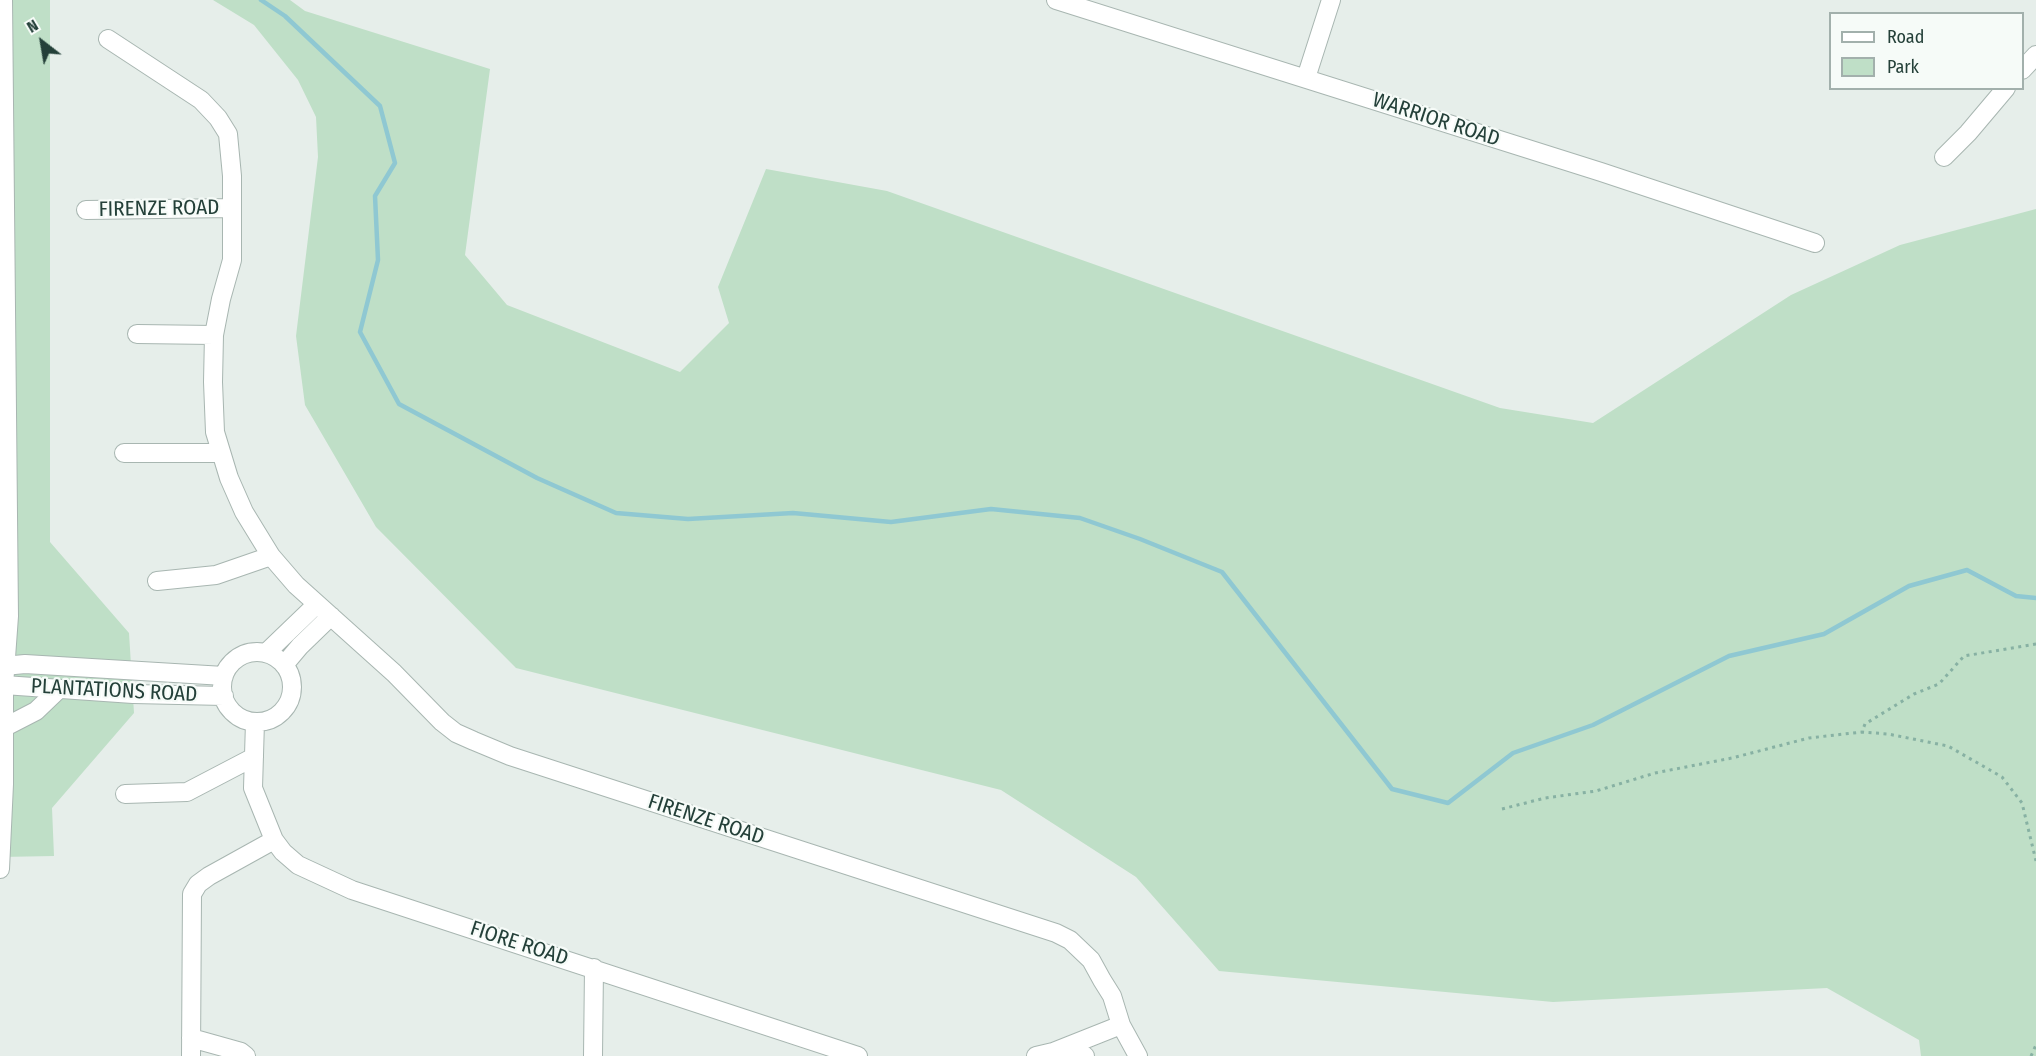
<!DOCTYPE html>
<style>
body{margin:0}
#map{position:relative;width:2036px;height:1056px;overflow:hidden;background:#e6eeea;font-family:"Fira Sans Condensed",sans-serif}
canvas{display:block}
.legend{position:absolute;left:1829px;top:12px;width:195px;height:78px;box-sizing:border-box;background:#f6fbf8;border:2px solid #a2b0ac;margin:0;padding:8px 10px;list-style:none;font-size:18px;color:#244039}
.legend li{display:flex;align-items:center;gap:12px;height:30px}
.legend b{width:30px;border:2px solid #a2b0ac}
.north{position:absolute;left:12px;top:12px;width:60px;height:60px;-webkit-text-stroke:4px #f6fbf8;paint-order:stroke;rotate:329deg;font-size:16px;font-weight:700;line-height:24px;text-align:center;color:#244039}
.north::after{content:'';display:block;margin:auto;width:21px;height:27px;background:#244039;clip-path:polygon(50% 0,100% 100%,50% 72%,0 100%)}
</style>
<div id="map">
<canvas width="2036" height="1056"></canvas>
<ul class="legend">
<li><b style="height:8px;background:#fff"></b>Road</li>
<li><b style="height:16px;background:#bfdfc7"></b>Park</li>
</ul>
<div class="north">N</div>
</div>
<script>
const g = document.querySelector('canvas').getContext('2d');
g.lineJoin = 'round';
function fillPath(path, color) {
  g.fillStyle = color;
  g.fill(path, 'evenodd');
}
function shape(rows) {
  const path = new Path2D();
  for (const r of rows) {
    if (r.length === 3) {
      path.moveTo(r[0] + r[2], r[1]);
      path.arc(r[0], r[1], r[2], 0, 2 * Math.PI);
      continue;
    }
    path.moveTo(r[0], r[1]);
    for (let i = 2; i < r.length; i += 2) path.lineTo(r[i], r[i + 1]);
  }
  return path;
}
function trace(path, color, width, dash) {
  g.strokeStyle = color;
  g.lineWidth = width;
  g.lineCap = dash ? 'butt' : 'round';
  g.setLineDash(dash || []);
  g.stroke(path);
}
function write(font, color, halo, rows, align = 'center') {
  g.font = font + ' "Fira Sans Condensed",sans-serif';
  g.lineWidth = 4.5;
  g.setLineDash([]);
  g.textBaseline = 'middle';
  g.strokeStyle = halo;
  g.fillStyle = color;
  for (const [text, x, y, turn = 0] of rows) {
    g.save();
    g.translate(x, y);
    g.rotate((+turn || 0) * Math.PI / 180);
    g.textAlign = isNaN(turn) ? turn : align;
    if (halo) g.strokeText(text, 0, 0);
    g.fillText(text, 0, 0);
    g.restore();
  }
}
const green = shape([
 [3,0,50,0,50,542,129,633,134,713,52,808,54,856,0,857],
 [213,0,290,0,305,11,490,69,465,255,507,305,680,372,729,323,718,287,766,169,887,191,1500,408,1593,423,1791,295,1900,245,2036,209,2036,1056,1921,1056,1919,1040,1827,988,1553,1002,1219,971,1136,877,1001,790,516,668,376,527,305,405,296,336,318,157,316,117,298,80,254,25]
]);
const stream = shape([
 [261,0,285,16,380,106,395,163,375,196,378,260,360,332,399,404,537,478,616,513,688,519,793,513,891,522,991,509,1080,518,1140,539,1222,572,1392,789,1448,803,1513,753,1593,725,1729,656,1824,634,1909,586,1967,570,2016,596,2036,598]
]);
const path = shape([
 [2036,644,1964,656,1939,684,1914,694,1865,724,1862,732,1888,734,1948,746,2002,777,2022,803,2036,861],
 [1502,809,1545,798,1596,791,1655,773,1732,758,1809,738,1862,732],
 [2031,1056,2036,1045]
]);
const minor = shape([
 [1056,0,1601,172,1815,243],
 [108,39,201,100,218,118,228,134,232,176,232,260,221,299,214,335,213,382,215,432,229,478,244,512,271,556,296,585,394,673,442,722,456,733,474,741,510,756,1056,933,1070,940,1091,960,1102,980,1112,996,1121,1025,1138,1056],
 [2022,70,2036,55],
 [1306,78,1331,0],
 [1944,157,1968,133,2006,88],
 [86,210,232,208],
 [137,334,214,335],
 [124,453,220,453],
 [157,581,216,575,271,556],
 [257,687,35],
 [266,653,317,604],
 [284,665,300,646,331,616],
 [4,666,25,664,224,676],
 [4,685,133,694,224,696],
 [255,722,253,788,274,840,283,852,298,865,352,890,858,1056],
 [125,794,187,792,254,757],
 [191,1038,241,1052,246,1056],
 [1054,1052,1085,1056],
 [191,1056,192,894,198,884,209,876,274,840],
 [593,1056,594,968],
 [1036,1056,1053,1052,1121,1025]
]);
const tertiary = shape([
 [3,728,36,711,59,689],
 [0,869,4,784,4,685,9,616,3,0]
]);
const streetNames = [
 ["WARRIOR ROAD",1436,120,18],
 ["FIRENZE ROAD",159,209,-1],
 ["PLANTATIONS ROAD",114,691,3],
 ["FIRENZE ROAD",706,820,18],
 ["FIORE ROAD",519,944,18]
];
fillPath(green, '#bfdfc7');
trace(stream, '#8fc8d2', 4.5);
trace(minor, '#a8b6b1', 20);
trace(tertiary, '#a8b6b1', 20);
trace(path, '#87b1a3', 3, [3, 4.5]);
trace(minor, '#fff', 18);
trace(tertiary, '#fff', 18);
write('21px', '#244039', '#f6fbf8', streetNames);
</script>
